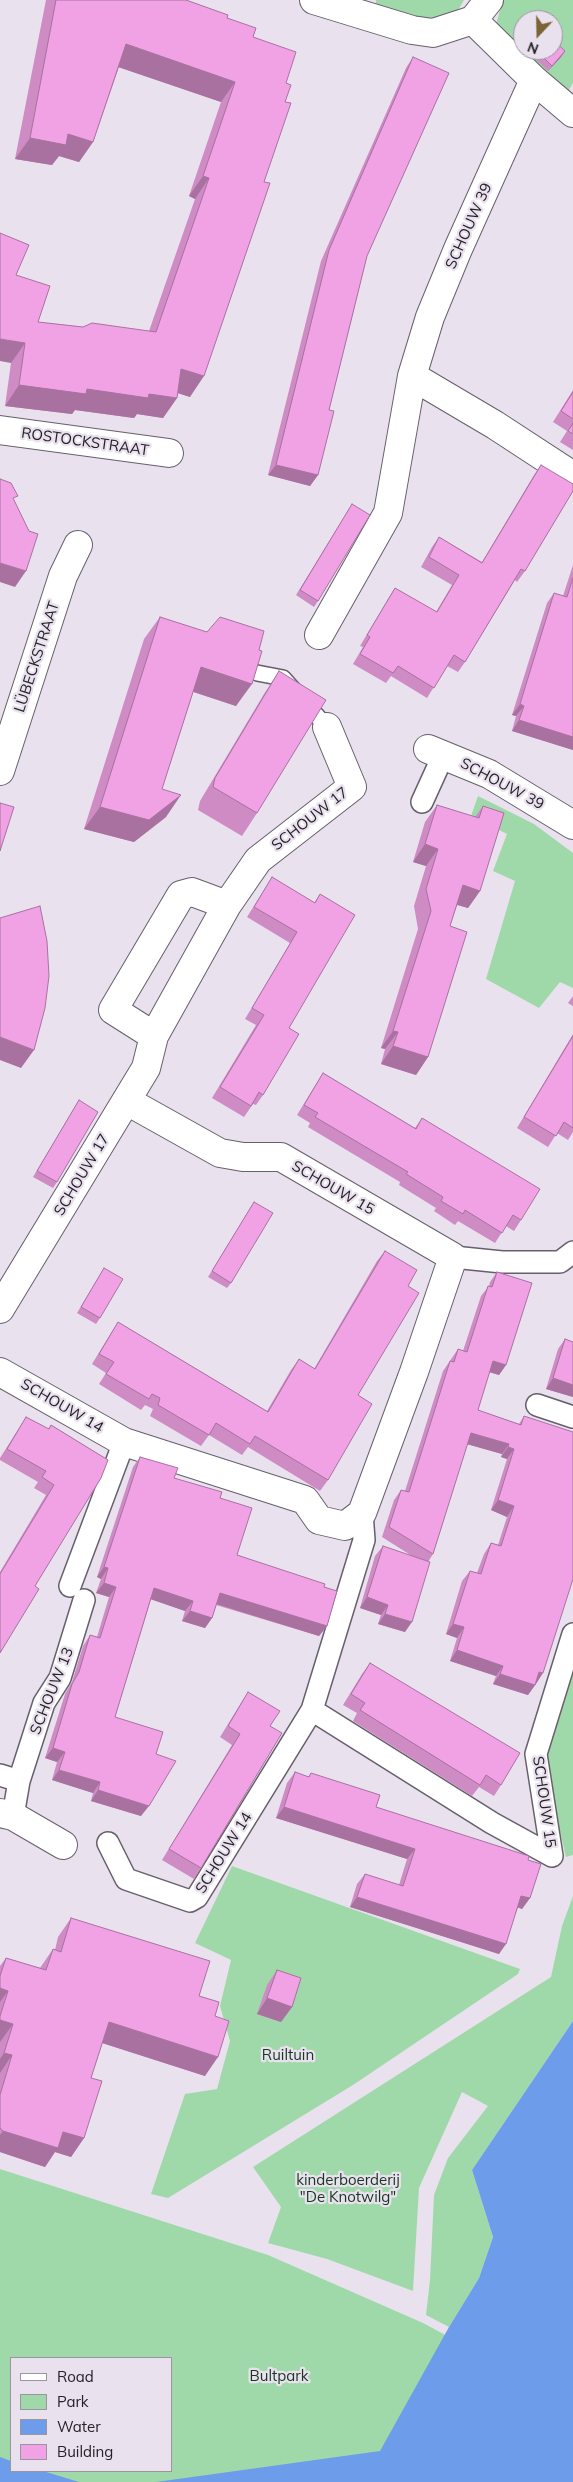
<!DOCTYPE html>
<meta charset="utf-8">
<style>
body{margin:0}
#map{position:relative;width:573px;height:2482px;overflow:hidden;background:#eae1ef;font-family:Mulish,sans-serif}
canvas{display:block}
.legend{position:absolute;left:10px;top:2357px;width:162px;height:115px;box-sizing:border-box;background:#eae1ef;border:1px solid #9b959f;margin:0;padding:6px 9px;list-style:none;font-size:15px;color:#252227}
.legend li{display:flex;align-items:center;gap:10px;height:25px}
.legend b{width:25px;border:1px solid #9b959f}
.north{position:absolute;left:513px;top:10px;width:50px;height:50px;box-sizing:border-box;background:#eae1ef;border:1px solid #9b959f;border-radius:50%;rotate:201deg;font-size:14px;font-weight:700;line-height:20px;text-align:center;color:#252227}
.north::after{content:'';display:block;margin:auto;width:18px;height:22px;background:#7b6434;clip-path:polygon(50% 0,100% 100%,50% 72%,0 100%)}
</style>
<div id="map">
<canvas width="573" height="2482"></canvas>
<ul class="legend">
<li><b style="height:6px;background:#fff"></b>Road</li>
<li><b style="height:14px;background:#a0d9a9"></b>Park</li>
<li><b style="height:14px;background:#6d9dea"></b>Water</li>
<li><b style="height:14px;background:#f0a2e4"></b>Building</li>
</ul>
<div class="north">N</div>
</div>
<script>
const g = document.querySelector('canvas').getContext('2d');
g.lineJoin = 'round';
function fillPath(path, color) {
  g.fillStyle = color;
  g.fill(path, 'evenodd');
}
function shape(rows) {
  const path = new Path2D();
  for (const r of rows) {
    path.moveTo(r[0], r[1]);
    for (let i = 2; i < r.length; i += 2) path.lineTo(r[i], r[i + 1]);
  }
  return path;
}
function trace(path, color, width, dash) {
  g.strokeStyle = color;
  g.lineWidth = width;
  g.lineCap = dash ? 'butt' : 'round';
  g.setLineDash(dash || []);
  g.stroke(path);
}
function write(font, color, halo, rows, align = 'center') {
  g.font = font + ' Mulish,sans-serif';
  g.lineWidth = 4.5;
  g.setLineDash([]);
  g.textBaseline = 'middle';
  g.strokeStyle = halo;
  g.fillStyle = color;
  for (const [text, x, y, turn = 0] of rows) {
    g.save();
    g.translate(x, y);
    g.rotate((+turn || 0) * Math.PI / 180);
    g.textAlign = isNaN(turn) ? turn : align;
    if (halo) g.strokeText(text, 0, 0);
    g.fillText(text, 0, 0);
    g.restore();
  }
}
const green = shape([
 [376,0,464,0,457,12,431,22,376,7],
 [503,0,573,0,573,83,565,97,494,31],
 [523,20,553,20,553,50,523,50],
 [478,796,534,824,573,853,573,988,560,982,539,1008,486,979,515,881,493,871,507,834,471,816],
 [573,1659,573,1855,566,1857,544,1762],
 [232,1866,520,1969,518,1974,353,2085,168,2198,151,2194,185,2094,217,2089,230,2041,220,2006,231,1960,195,1943],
 [573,1896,573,2021,472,2170,493,2237,479,2278,449,2327,426,2315,430,2280,434,2195,448,2158,488,2106,462,2092,419,2188,413,2291,327,2259,268,2243,281,2207,253,2167,551,1977,562,1926],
 [0,2169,268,2255,423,2323,573,2403,573,2482,0,2482],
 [11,2358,171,2358,171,2471,11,2471]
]);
const water = shape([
 [573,2021,573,2482,156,2482,380,2451,449,2327,479,2278,493,2237,472,2170],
 [0,2457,11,2461,11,2471,43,2471,79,2482,0,2482]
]);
const service = shape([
 [257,673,283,678,327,727]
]);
const pedestrian = shape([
 [422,802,437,769],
 [453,1257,502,1262,560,1262,573,1252],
 [537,1405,573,1417],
 [70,1586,124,1442],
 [312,1710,492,1823,552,1856],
 [0,1775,19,1781],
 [13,1816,19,1781,44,1703,60,1678,84,1600],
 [108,1843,126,1879,190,1901,197,1897,312,1710,364,1540,362,1513],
 [552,1856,536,1754,573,1634]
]);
const minor = shape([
 [314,0,412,30,433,33,473,20],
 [473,20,534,80,573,113],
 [473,20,489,0],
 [412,376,495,425,573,476],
 [0,430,169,453],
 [319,635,388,513,412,376,430,317,458,249,534,80],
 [428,749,489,774,573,825],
 [0,771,63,576,78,545],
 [154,1036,113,1010,181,895,192,892,227,905],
 [0,1309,146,1068,154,1036,227,905,258,860,352,787,327,727],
 [0,1372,124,1442,305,1500,319,1520,345,1526,362,1513,414,1372,453,1257,281,1157,243,1157,220,1153,127,1101],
 [0,1813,13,1816,63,1845]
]);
const wall = shape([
 [46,0,186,0,227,18,253,37,286,83,190,397,177,393,177,398,163,418,137,414,134,418,75,410,72,414,5,406,11,363,16,275,38,322,83,327,149,331,195,199,189,196,221,102,119,67,93,142,79,162,59,156,52,165,15,159],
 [523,29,523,47,515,39],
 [526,50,553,50,565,51,561,57,548,71],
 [413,57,367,256,329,410,318,475,310,486,268,475,321,261,406,68],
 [573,390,573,450,560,442,567,431,553,422],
 [541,465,525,571,517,582,515,580,465,662,458,672,447,666,427,698,391,676,386,683,353,664,363,647,360,646,388,599,395,588,436,612,452,585,421,567,432,547,439,537,482,562,534,475],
 [352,504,318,601,314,607,296,595],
 [573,565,573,750,512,731,516,716,512,715,547,603,554,593,563,596],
 [160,617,259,650,236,706,193,692,162,789,166,817,134,842,84,829,144,639],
 [279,671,257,813,242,836,198,810,200,801,264,694],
 [437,805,475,817,483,806,480,891,468,908,457,905,450,926,428,1057,416,1075,381,1064,385,1049,381,1048,418,929,414,906,426,866,413,862,425,822],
 [272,877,314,903,320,894,289,1028,263,1095,256,1105,253,1104,244,1117,212,1098,256,1025,245,1019,290,943,247,917],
 [573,996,573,1006,568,1003],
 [573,1034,573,1132,568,1140,557,1133,548,1147,517,1128],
 [323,1073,415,1128,422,1118,521,1220,514,1231,506,1226,495,1243,458,1221,455,1225,434,1211,436,1208,399,1185,400,1182,308,1127,310,1123,297,1115,316,1084],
 [79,1100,57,1182,53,1188,33,1177],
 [254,1202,231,1283,227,1288,208,1277],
 [385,1251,408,1286,358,1395,328,1480,320,1491,248,1447,242,1455,209,1435,201,1446,150,1416,153,1409,145,1405,141,1410,99,1384,106,1373,92,1364,111,1333,118,1322,267,1411,291,1370,299,1359,314,1369,377,1261],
 [104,1268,100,1318,96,1324,77,1313],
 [497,1272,506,1365,499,1375,489,1372,478,1410,519,1424,524,1416,536,1684,528,1695,493,1684,496,1676,450,1661,457,1638,446,1634,462,1581,470,1571,477,1573,484,1554,491,1543,498,1545,507,1517,491,1510,507,1459,501,1457,502,1454,467,1444,433,1554,428,1562,405,1632,378,1624,381,1615,360,1608,375,1556,383,1546,412,1556,382,1537,394,1500,401,1490,405,1491,443,1371,458,1349,463,1351,481,1296,489,1286,490,1282],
 [565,1339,573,1397,546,1389,558,1349],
 [26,1417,48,1429,51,1425,108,1460,35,1586,0,1653,0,1572,46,1495,34,1488,38,1482,0,1460,0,1458],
 [140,1457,174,1478,220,1498,237,1555,324,1587,327,1626,319,1636,216,1605,212,1618,205,1628,182,1621,185,1611,151,1599,115,1717,156,1754,141,1816,91,1801,93,1793,52,1780,57,1762,45,1758,65,1694,72,1682,83,1646,90,1635,97,1637,109,1597,96,1593,101,1579,97,1577,133,1467],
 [370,1663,501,1785,494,1796,479,1787,472,1796,353,1721,357,1713,343,1705,362,1674],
 [248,1692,270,1726,201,1868,194,1879,162,1860,232,1745,220,1737,241,1703],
 [295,1772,308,1777,311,1773,376,1807,528,1860,530,1898,522,1909,518,1907,499,1954,350,1907,357,1884,365,1874,399,1885,407,1859,276,1818,287,1783],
 [71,1918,199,1996,215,2016,205,2076,102,2043,91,2078,84,2138,71,2157,55,2152,45,2167,0,2152,0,1966,6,1958,40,1968,53,1949,55,1950,58,1937],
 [277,1970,292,2007,281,2022,257,2014,267,1985]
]);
const shadedWall = shape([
 [126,44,235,82,221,102,112,65],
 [565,51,561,57,548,71,552,66],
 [68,134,93,142,79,162,59,156,52,165,15,159,30,138],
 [203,176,209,178,195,199,189,196],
 [0,339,25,343,11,363,0,361],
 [181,369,204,376,190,397,166,389],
 [19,385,87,389,149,394,177,398,163,418,137,414,134,418,75,410,72,414,5,406],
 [276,465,318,475,310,486,268,475],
 [0,563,26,571,15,587,0,582],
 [201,667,252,684,236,706,185,689],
 [520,704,524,706,516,716,512,715],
 [519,720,573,737,573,750,512,731],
 [181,795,166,817,134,842,84,829,100,807],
 [425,844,438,849,426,866,413,862],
 [463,885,480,891,468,908,451,903],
 [393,1031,398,1032,385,1049,381,1048],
 [0,1037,34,1050,21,1068,0,1060],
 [393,1046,428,1057,416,1075,381,1064],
 [493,1361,506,1365,499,1375,486,1371],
 [553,1378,573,1385,573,1397,546,1389],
 [471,1433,509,1444,502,1454,463,1443],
 [508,1447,514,1449,507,1459,501,1457],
 [498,1500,514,1506,507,1517,491,1510],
 [104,1567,108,1568,101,1579,97,1577],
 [104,1583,116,1587,109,1597,96,1593],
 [154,1588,193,1601,185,1611,147,1598],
 [220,1593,327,1626,319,1636,213,1603],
 [367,1597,388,1605,381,1615,360,1608],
 [190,1611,212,1618,205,1628,182,1621],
 [385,1614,412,1622,405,1632,378,1624],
 [453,1624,464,1627,457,1638,446,1634],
 [457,1650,503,1666,496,1676,450,1661],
 [539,1672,543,1673,536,1684,532,1682],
 [500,1674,535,1685,528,1695,493,1684],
 [53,1748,65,1752,57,1762,45,1758],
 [59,1770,100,1782,93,1793,52,1780],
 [98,1790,149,1806,141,1816,91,1801],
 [284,1807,415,1849,407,1859,276,1818],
 [521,1896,530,1898,522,1909,514,1906],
 [357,1897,506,1944,499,1954,350,1907],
 [0,1988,8,1991,0,2002],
 [267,1998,292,2007,281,2022,257,2014],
 [0,2020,13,2024,0,2042],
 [109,2022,218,2057,205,2076,96,2041],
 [4,2053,12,2055,0,2073,0,2059],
 [3,2131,63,2132,84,2138,71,2157,55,2152,45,2167,0,2152,0,2135]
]);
const building = shape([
 [56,0,186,0,228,15,227,18,256,28,253,37,296,52,286,83,291,85,285,102,291,103,264,182,270,183,204,376,181,369,177,398,149,394,148,398,87,389,86,394,19,385,25,343,0,339,0,233,29,245,16,275,50,286,38,322,83,327,92,323,156,332,209,178,203,176,235,82,126,44,93,142,68,134,66,145,30,138,56,0],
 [523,29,523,38,519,33,523,29],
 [553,40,565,51,552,66,536,50,553,50,553,40],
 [413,57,449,73,367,256,329,410,334,411,318,475,276,465,329,250,413,57],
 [573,392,573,419,561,411,573,392],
 [573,423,573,434,568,431,573,423],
 [541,465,573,484,573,491,525,571,521,569,465,662,454,655,434,688,398,666,393,673,360,654,370,637,367,635,395,588,437,612,459,575,429,557,439,537,482,563,541,465],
 [0,479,11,483,18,496,13,498,29,531,38,534,26,571,0,563,0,479],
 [352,504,370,515,318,601,300,590,352,504],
 [573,578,573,737,519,720,524,706,520,704,554,593,567,597,573,578],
 [160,617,207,632,220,617,264,631,259,650,262,651,252,684,201,667,162,789,181,795,149,820,100,807,160,617],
 [279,671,326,700,257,813,213,787,215,778,279,671],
 [0,803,14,807,0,851,0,803],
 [437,805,479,818,483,806,504,813,480,891,463,885,450,926,467,932,428,1057,393,1046,398,1032,393,1031,431,911,426,889,438,849,425,844,437,805],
 [272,877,315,903,320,894,355,915,289,1028,299,1034,263,1095,259,1092,251,1106,220,1087,264,1015,252,1008,297,932,254,907,272,877],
 [40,906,47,941,49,976,45,1008,34,1050,0,1037,0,918,40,906],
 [573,1036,573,1128,564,1122,556,1136,524,1117,573,1036],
 [323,1073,416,1129,422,1118,540,1189,521,1220,513,1215,502,1233,465,1210,463,1214,441,1201,443,1197,406,1174,408,1172,315,1117,318,1113,304,1105,323,1073],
 [79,1100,98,1112,57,1182,37,1171,79,1100],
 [254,1202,273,1213,231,1283,212,1271,254,1202],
 [385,1251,417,1270,408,1286,419,1293,358,1395,372,1404,328,1480,255,1436,250,1444,216,1423,209,1435,158,1405,160,1398,152,1394,149,1399,106,1374,114,1362,99,1354,118,1322,268,1412,299,1359,315,1369,385,1251],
 [104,1268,123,1279,100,1318,81,1307,104,1268],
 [497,1272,532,1283,506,1365,493,1361,478,1410,521,1425,524,1416,573,1432,573,1579,543,1673,539,1672,535,1685,500,1674,503,1666,457,1650,464,1627,453,1624,470,1571,481,1574,491,1543,501,1546,514,1506,498,1500,514,1449,508,1447,509,1444,471,1433,433,1554,389,1527,401,1490,409,1492,450,1361,454,1362,458,1349,467,1352,488,1286,492,1287,497,1272],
 [565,1339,573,1342,573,1385,553,1378,565,1339],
 [26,1417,49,1429,51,1425,108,1460,101,1478,35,1586,39,1589,0,1653,0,1574,54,1485,42,1477,46,1471,7,1449,26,1417],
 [140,1457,178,1468,174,1478,222,1492,220,1498,252,1508,237,1555,325,1584,324,1587,337,1591,327,1626,220,1593,212,1618,190,1611,193,1601,154,1588,115,1717,163,1732,156,1754,176,1761,149,1806,98,1790,100,1782,59,1770,65,1752,53,1748,72,1684,79,1672,90,1635,100,1638,116,1587,104,1583,108,1568,104,1567,140,1457],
 [383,1546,430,1562,412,1622,385,1614,388,1605,367,1597,383,1546],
 [370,1663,520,1753,501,1785,486,1775,480,1785,360,1710,365,1703,351,1694,370,1663],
 [248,1692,280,1711,270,1726,282,1733,201,1868,169,1849,240,1734,228,1726,248,1692],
 [295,1772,309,1777,311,1773,380,1795,376,1807,529,1856,528,1860,541,1864,530,1898,521,1896,506,1944,357,1897,365,1874,403,1886,415,1849,284,1807,295,1772],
 [71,1918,210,1961,199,1996,219,2002,215,2016,229,2021,218,2057,109,2022,91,2078,102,2081,84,2138,63,2132,58,2148,3,2131,0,2128,0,2095,12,2055,4,2053,13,2024,0,2020,0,2016,8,1991,0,1988,0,1976,6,1958,46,1970,53,1949,61,1952,71,1918],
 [277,1970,301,1978,292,2007,267,1998,277,1970]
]);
const streetNames = [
 ["SCHOUW 39",469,226,-66],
 ["ROSTOCKSTRAAT",85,442,8],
 ["LÜBECKSTRAAT",37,657,-72],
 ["SCHOUW 39",502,784,28],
 ["SCHOUW 17",310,819,-38],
 ["SCHOUW 17",82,1175,-59],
 ["SCHOUW 15",333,1188,30],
 ["SCHOUW 14",62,1406,30],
 ["SCHOUW 13",52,1691,-68],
 ["SCHOUW 15",544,1802,82],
 ["SCHOUW 14",224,1853,-58]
];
const parkNames = [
 ["Ruiltuin",288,2055],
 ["kinderboerderij",348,2180],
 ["\"De Knotwilg\"",348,2197],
 ["Bultpark",279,2376]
];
fillPath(green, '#a0d9a9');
fillPath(water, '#6d9dea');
trace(service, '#675f6b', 18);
trace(pedestrian, '#675f6b', 24);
trace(minor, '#675f6b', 30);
trace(service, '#fff', 15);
trace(pedestrian, '#fff', 21);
trace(minor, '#fff', 28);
fillPath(wall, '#ce8bc4');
fillPath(shadedWall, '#a871a0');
fillPath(building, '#f0a2e4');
trace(building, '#a871a0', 1);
write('15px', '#252227', '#eae1ef', streetNames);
write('15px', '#15371d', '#eae1ef', parkNames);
</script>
